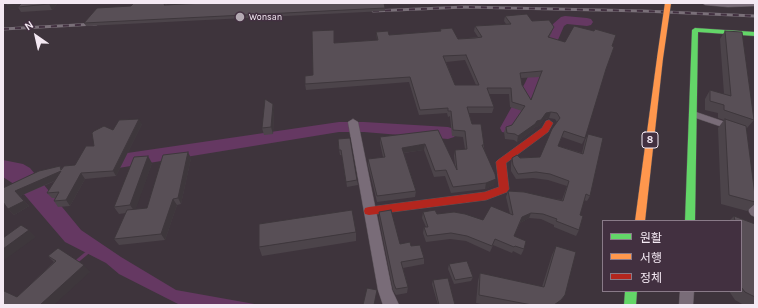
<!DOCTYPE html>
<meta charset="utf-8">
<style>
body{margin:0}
#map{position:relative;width:758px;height:308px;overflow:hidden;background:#3e343c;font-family:Karla,"Noto Sans KR",sans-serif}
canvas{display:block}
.frame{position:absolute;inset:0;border:4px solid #f4e9f3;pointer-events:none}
.legend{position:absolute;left:602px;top:220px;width:140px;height:72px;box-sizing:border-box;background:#423040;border:1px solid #897a88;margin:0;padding:5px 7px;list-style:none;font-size:12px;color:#f4e9f3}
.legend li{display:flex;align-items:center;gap:8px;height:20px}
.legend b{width:20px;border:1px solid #897a88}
.north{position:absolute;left:16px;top:16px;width:40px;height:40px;-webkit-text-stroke:3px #423040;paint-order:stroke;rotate:326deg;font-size:11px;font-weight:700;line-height:16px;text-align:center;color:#f4e9f3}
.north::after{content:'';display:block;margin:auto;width:14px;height:18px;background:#f4e9f3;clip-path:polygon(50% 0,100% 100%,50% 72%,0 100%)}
</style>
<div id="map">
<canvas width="758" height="308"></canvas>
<div class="frame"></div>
<ul class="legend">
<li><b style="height:5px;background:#63d668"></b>원활</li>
<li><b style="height:5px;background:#ff974d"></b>서행</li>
<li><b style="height:5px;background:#b3261e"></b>정체</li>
</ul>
<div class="north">N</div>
</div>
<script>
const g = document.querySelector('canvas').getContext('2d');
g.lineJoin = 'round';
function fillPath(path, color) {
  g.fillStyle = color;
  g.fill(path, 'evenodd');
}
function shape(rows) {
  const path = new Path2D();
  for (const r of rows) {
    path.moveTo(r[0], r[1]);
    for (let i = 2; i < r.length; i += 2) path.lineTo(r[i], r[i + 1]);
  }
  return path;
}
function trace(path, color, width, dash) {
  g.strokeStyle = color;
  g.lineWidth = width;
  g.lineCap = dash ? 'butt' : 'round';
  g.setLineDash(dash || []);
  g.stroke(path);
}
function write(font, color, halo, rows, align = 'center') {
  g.font = font + ' Karla,sans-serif';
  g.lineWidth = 3;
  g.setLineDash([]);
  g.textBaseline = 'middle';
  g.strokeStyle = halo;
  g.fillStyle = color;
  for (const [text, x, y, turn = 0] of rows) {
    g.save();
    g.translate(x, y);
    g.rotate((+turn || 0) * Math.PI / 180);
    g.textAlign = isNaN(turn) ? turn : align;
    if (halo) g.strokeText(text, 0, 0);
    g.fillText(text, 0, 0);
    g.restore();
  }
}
const water = shape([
 [3,160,23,164,30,168,81,230,121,257,176,290,260,305,180,305,119,274,106,263,65,242,17,186,3,177]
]);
const stream = shape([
 [76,262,88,252]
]);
const river = shape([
 [565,16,587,18,591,19,593,22,591,25,587,26,567,24,564,26,539,83,516,128,514,132,508,133,502,132,500,128,525,83,553,24,561,17,565,16],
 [339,122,364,122,448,127,454,129,457,133,454,137,448,139,364,132,339,132,100,171,93,169,91,164,93,159,100,157,339,122]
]);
const street = shape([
 [702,3,755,3,755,6,728,7,705,5,702,3],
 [693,111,737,126,739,128,734,131,690,116,689,114,693,111],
 [353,119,358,122,392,290,399,305,383,305,378,290,348,122,353,119],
 [752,188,755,189,755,217,751,215,749,212,747,192,748,189,752,188],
 [680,291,694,291,693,305,679,305,680,291]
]);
const fast = shape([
 [695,28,755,32,755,36,698,32,695,221,685,221,692,30,695,28],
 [625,291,637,291,636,305,624,305,625,291]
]);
const slow = shape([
 [660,56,663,58,645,221,635,221,657,58,660,56]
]);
const jam = shape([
 [549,120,553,123,548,132,506,163,509,189,507,192,486,200,369,215,365,214,364,211,365,208,369,207,485,192,499,187,496,162,498,160,542,128,546,121,549,120]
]);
const rail = shape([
 [373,11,465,7,643,11,755,16],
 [3,29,96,24]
]);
const slowBridge = shape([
 [660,58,668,3]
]);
const wall = shape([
 [8,3,58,3,52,10,21,12,19,9,9,10],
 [134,3,168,3,167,5,385,8,385,11,86,26,84,23,131,6],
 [505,16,532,21,552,32,549,38,565,42,612,46,585,138,582,144,562,137,558,146,582,153,585,140,588,134,590,196,587,201,584,200,580,215,579,230,576,236,554,227,554,225,541,219,529,218,520,223,514,236,524,249,521,255,513,251,512,253,493,245,490,252,466,241,450,239,426,242,423,233,424,227,426,227,422,218,423,212,483,220,510,214,506,197,508,191,562,200,567,186,548,180,533,178,516,179,511,171,511,164,512,158,540,157,557,122,555,119,549,118,544,119,539,126,535,127,533,130,517,142,514,140,505,139,504,132,506,127,512,125,522,111,510,107,509,94,489,94,494,107,492,113,469,113,472,124,484,145,484,148,494,185,485,189,451,193,445,176,434,177,424,150,404,153,416,191,415,197,377,202,368,165,368,159,383,157,380,143,380,137,438,130,455,166,454,156,455,150,465,149,463,137,452,136,450,116,448,117,447,113,419,115,409,82,306,90,305,84,313,75,334,43,377,40,376,32,389,35,440,31,440,29,458,39,478,37,474,31,475,26,506,24,504,21],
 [465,60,476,85,455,85,446,62],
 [540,77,531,100,522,85,521,78],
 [725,31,754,120,747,128,746,128,755,195,755,204,747,211,721,204,718,128,724,120,718,118,718,113,705,110,705,99,710,90,724,94,720,39],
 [273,104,274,110,273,134,264,135,262,128],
 [142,124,116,176,85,179,70,206,58,207,54,201,55,198,52,198,47,193,55,181,20,196,29,206,14,215,8,209,3,202,60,166,62,169,75,165,94,146,113,130],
 [338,144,357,180,358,185,347,187,342,155,340,155],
 [191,158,181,204,177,205,165,240,119,245,114,239,126,213,119,214,114,207,152,163,135,210,147,208],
 [379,212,400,244,411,246,424,258,424,264,403,268,408,287,407,293,396,295,393,290,379,218],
 [734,216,755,224,755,305,744,305,735,300,729,291,741,291,741,221,729,221],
 [356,232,356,241,262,256,259,247],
 [556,246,565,295,558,305,485,305,476,303,478,281,480,273,542,287,552,255],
 [48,256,90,272,17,297,54,262],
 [449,264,473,277,471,281,454,284,448,269],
 [433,280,455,305,438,305,432,284]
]);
const shadedWall = shape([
 [51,3,58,3,52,10,49,4],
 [21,4,18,7,19,9,9,10,6,5],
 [273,104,274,110,273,134,271,127],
 [551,112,549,118,544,119,539,126,535,127,533,130,517,142,518,136,537,121,546,113],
 [139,119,142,124,116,176,113,171],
 [425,144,424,150,402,153,402,148],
 [188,152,191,158,181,204,178,198],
 [148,156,152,163,135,212,130,205],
 [61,171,65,176,20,196,29,206,14,215,8,209,15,191],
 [81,173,85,179,70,206,66,200],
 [496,179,494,185,485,189,486,183],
 [173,199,177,205,165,240,161,234],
 [531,213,529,218,520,223,522,217],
 [29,230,36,237,3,261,3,249],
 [84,265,90,272,54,305,40,305],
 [565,295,558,305,553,305]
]);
const building = shape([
 [8,3,51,3,49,4,18,7,21,4,6,5,8,3],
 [134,3,165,3,164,5,205,3,384,3,385,8,84,23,97,8,131,6,134,3],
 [527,14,532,21,549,20,554,27,548,37,565,42,574,26,594,31,595,29,616,35,612,46,614,47,606,69,585,138,564,131,558,146,583,154,588,134,603,138,590,196,586,194,580,215,583,216,579,230,556,221,557,219,543,214,531,213,522,217,514,236,526,241,524,249,515,246,514,247,495,239,492,246,467,236,451,233,427,236,424,227,428,227,423,212,435,210,437,214,454,212,465,214,483,220,491,206,513,215,508,191,524,192,563,201,569,181,550,174,536,172,518,174,513,165,512,158,517,155,520,158,540,157,552,129,560,118,557,113,551,112,546,113,541,120,537,121,535,124,518,136,515,134,507,133,506,127,512,125,525,106,512,102,511,88,487,88,494,107,467,107,472,124,481,124,484,145,482,145,495,174,496,179,486,183,453,187,446,170,435,171,425,144,402,148,416,191,377,196,368,159,385,157,380,137,438,130,457,170,455,150,467,149,465,131,453,130,451,111,448,111,448,108,420,110,410,77,305,84,305,76,313,75,312,31,334,30,334,43,378,40,376,32,388,31,389,35,441,31,440,29,452,28,458,39,475,38,482,37,475,26,511,24,505,16,527,14],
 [466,55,479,85,455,85,443,56,466,55],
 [542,71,531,100,522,85,520,73,542,71],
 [725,31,742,32,754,120,724,110,724,105,710,101,710,90,731,96,725,31],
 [265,99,273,104,271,127,262,128,265,99],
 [139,119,113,171,81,173,66,200,54,201,59,192,47,193,61,171,15,191,24,201,8,209,3,202,3,188,39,171,60,166,61,170,64,166,75,165,86,146,94,146,92,133,94,131,104,126,113,130,119,120,139,119],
 [725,119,746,126,755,195,755,202,729,195,725,119],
 [350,138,357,180,346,182,341,150,339,150,338,139,350,138],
 [188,152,178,198,173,199,161,234,114,239,127,210,147,208,163,155,188,152],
 [148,156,130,205,114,207,134,157,148,156],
 [352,210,356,232,259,247,259,224,352,210],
 [391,210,400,244,410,242,411,246,420,245,424,258,401,262,408,287,396,289,394,284,379,212,391,210],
 [734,216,755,224,755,297,745,292,741,287,741,221,735,221,734,216],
 [21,225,29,230,3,249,3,238,21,225],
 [556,246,576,252,565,295,561,300,554,305,532,305,479,295,480,273,544,287,556,246],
 [58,248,84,265,40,305,3,305,3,292,4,291,17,297,56,261,48,256,58,248],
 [467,261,473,277,455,280,449,264,467,261],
 [448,278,455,305,439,305,433,280,448,278],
 [367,288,377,290,374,305,363,305,367,288]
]);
const markers = [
 [240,17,5,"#b4aab3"]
];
const farPoinames = [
 ["Wonsan",249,17]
];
const shields = [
 [650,140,16]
];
const shieldNames = [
 ["8",650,140]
];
fillPath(water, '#653862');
trace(stream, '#653862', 3.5);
fillPath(river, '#653862');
trace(street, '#5a5258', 1);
trace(fast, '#5a5258', 1);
trace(slow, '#5a5258', 1);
trace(jam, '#5a5258', 1);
fillPath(street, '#796c78');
fillPath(fast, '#63d668');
fillPath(slow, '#ff974d');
fillPath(jam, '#b3261e');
trace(rail, '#7a7079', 3);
trace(rail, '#423040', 2, [6]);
trace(slowBridge, '#5a5258', 7, []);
trace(slowBridge, '#ff974d', 6);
fillPath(wall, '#4c444a');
fillPath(shadedWall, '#3e373c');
fillPath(building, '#584f56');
trace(building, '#3e373c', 1);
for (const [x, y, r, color] of markers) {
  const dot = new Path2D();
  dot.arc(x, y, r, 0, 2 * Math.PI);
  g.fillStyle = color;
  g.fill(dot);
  trace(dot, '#423040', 1.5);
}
write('9px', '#f4e9f3', '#423040', farPoinames, 'left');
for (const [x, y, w] of shields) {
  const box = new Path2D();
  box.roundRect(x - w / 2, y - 8, w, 16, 3);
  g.fillStyle = '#423040';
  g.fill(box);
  trace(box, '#f4e9f3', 1);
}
write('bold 10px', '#f4e9f3', null, shieldNames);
</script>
